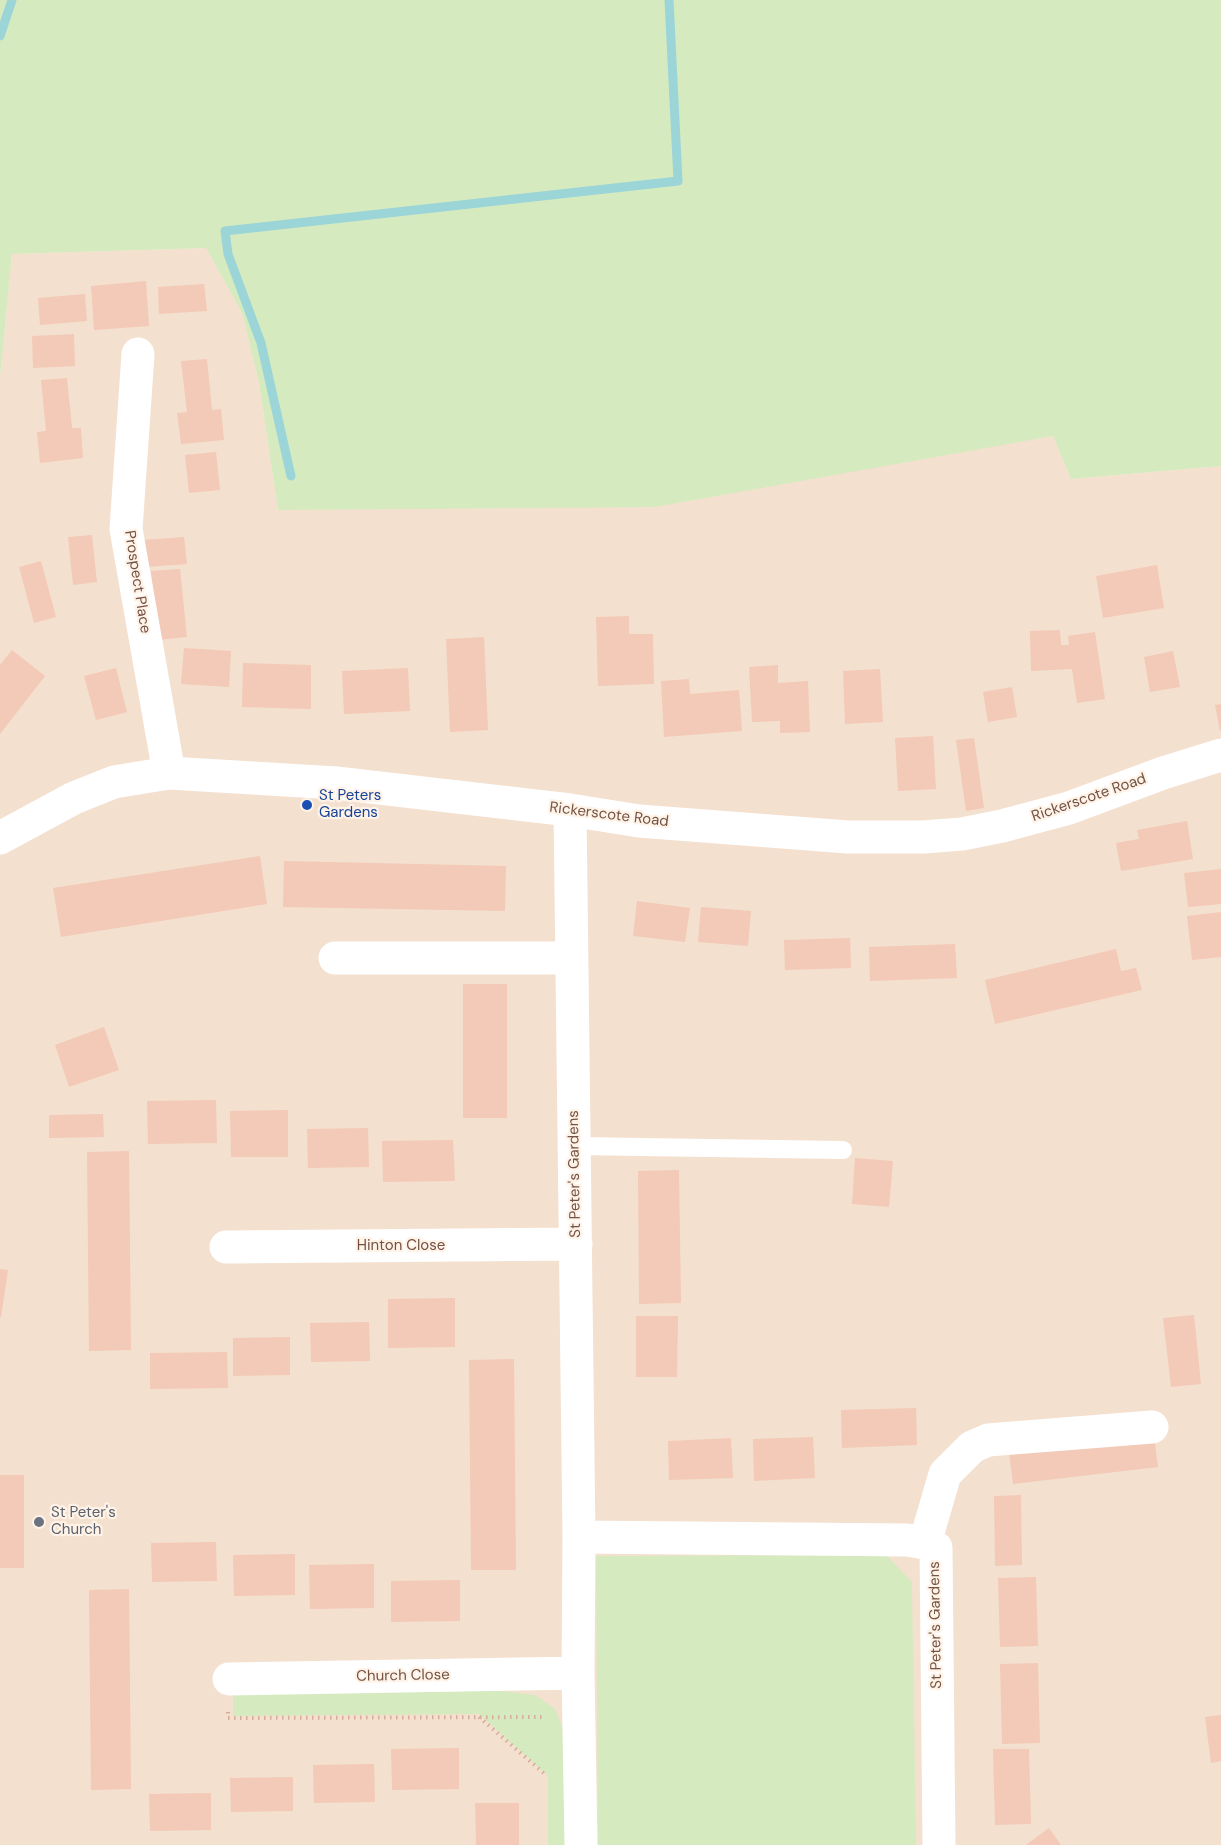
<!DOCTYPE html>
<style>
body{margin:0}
canvas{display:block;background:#fdefe0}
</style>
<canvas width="1221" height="1845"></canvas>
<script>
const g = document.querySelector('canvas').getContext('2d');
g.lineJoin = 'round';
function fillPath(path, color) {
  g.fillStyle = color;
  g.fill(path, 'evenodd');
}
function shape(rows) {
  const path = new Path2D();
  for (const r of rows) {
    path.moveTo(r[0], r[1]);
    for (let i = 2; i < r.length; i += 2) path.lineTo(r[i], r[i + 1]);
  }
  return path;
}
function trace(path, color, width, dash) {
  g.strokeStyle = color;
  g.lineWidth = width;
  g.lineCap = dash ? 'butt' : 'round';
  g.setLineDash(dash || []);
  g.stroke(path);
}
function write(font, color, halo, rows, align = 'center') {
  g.font = font + ' "DM Sans",sans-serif';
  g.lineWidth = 4.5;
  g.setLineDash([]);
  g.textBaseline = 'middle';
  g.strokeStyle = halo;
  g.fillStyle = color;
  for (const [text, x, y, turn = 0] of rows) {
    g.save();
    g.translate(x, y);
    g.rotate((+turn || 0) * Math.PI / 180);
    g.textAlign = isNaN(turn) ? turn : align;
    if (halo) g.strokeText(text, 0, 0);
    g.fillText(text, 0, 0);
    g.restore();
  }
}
const residential = shape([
 [206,248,242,313,259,383,278,510,813,475,1053,436,1071,479,1221,466,1221,1845,0,1845,0,378,12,254]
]);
const green = shape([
 [0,0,1221,0,1221,466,1071,479,1053,436,655,507,278,510,259,383,242,313,206,248,12,254,0,378],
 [886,1555,912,1582,916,1845,598,1845,596,1556],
 [485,1689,535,1695,555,1709,561,1723,565,1744,566,1845,548,1845,548,1776,479,1714,233,1716,233,1694]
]);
const stream = shape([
 [0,36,12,0],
 [291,476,261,343,228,254,225,231,678,181,669,0]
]);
const building = shape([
 [146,281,149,326,94,330,91,286],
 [204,284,207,311,159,314,158,287],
 [85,294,87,321,40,325,38,298],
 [74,334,75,366,33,368,32,336],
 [207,359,212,410,221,409,224,440,181,444,177,413,187,412,181,361],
 [67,378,72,428,81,428,83,458,40,463,37,432,46,431,41,380],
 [216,452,220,490,189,493,185,455],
 [92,535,97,582,73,585,68,537],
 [184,537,187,564,145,567,143,540],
 [41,561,56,617,34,623,19,567],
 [1157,565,1164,608,1103,618,1096,576],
 [180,569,187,637,158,640,151,571],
 [629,616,629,634,653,634,654,684,598,686,596,617],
 [1060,630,1061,645,1069,645,1068,636,1095,632,1105,699,1077,703,1072,669,1031,671,1030,631],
 [484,637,488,730,450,732,446,639],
 [184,648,231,651,229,687,181,684],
 [12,650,45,676,0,734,0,665],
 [1173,651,1180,687,1150,692,1144,657],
 [243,663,311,665,311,709,242,707],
 [778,665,778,683,808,681,810,732,780,733,780,721,752,722,749,667],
 [116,668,127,712,96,720,84,676],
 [408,668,410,711,344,714,342,671],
 [880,669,883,722,845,724,843,671],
 [689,679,690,694,739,690,742,731,664,737,661,681],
 [1012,687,1017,717,988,722,983,692],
 [1221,704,1221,731,1220,731,1215,705],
 [933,736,936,789,898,791,895,738],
 [974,738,984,808,966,811,956,740],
 [1187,821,1193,859,1121,871,1116,843,1139,839,1137,830],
 [260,856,267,904,61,937,53,888],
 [284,861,506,866,505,911,283,907],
 [1221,869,1221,904,1188,907,1184,873],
 [637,901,690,908,685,942,633,936],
 [701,907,751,911,748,946,698,942],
 [1221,912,1221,957,1192,960,1187,916],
 [850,938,851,968,785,970,784,940],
 [955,944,957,978,870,981,869,947],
 [1116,949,1121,971,1136,968,1142,990,995,1024,985,980],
 [463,984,507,984,507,1118,463,1118],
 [104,1027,119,1070,69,1087,55,1045],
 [216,1100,217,1143,148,1144,147,1101],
 [288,1110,288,1157,231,1157,230,1111],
 [103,1114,104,1137,49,1138,49,1115],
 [368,1128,369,1167,308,1168,307,1129],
 [453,1140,455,1181,383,1182,382,1141],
 [129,1151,131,1350,89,1351,87,1152],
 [855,1158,893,1161,889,1207,852,1204],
 [679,1170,681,1303,639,1304,638,1171],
 [0,1269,8,1270,1,1317,0,1317],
 [455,1298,455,1347,388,1348,388,1299],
 [1194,1315,1201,1384,1171,1387,1163,1318],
 [636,1316,678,1316,677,1377,636,1377],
 [369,1322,370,1361,311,1362,310,1323],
 [290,1337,290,1375,233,1376,233,1338],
 [227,1352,228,1388,150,1389,150,1353],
 [514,1359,516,1570,471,1570,469,1360],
 [916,1408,917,1445,842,1448,841,1410],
 [1154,1436,1158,1467,1013,1484,1009,1453],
 [813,1437,815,1478,754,1481,753,1439],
 [731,1438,733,1478,669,1480,668,1441],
 [0,1475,24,1475,24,1568,0,1568],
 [1021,1495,1022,1565,995,1566,994,1496],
 [216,1542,217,1581,152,1582,151,1543],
 [295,1554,295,1595,234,1596,233,1555],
 [374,1564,374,1608,310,1609,309,1565],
 [1036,1577,1038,1646,1000,1647,998,1578],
 [460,1580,460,1621,391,1622,391,1581],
 [129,1589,131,1789,91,1790,89,1590],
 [1038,1663,1040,1743,1002,1744,1000,1664],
 [1221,1715,1221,1761,1211,1763,1205,1717],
 [459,1748,459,1789,392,1790,391,1749],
 [993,1749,1029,1749,1031,1824,995,1825],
 [374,1764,375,1802,314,1803,313,1765],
 [293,1777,293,1811,231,1812,230,1778],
 [211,1793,211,1830,150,1831,149,1794],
 [475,1803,519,1803,519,1845,476,1845],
 [1049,1828,1061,1845,1026,1845]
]);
const path = shape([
 [228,1712,228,1718,546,1717],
 [479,1717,546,1775]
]);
const lane = shape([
 [575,1146,843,1150]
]);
const street = shape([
 [138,354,126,529,169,773],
 [570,810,579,1537,578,1673,581,1845],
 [0,838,74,798,114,782,169,773,336,783,570,810,639,821,848,837,923,837,962,834,1002,826,1069,808,1163,773,1221,755],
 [335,958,572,958],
 [226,1247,576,1244],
 [579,1537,907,1540,925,1543,936,1548,939,1845],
 [925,1543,945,1474,972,1447,988,1440,1152,1427],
 [229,1679,578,1673]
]);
const markers = [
 [307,805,6,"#1a4fb4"],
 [39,1522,6,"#6b7280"]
];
const streetNames = [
 ["Prospect Place",137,582,81],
 ["Rickerscote Road",1089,798,-19],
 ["Rickerscote Road",609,815,7],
 ["St Peter's Gardens",575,1174,-91],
 ["Hinton Close",401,1246],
 ["St Peter's Gardens",936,1625,-91],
 ["Church Close",403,1676,-1]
];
const transitNames = [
 ["St Peters",319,796],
 ["Gardens",319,813]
];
const worshipNames = [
 ["St Peter's",51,1513],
 ["Church",51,1530]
];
fillPath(residential, '#f4e0cf');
fillPath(green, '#d5eabf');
trace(stream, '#9bd5d8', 9);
fillPath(building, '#f3c9b7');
trace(path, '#d7ac9b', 4, [1.5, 4.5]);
trace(lane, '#fff', 18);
trace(street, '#fff', 33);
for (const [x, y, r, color] of markers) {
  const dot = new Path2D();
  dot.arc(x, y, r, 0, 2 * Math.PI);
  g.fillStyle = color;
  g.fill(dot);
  trace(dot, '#fff3e7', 2);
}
write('15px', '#745347', '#fff3e7', streetNames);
write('15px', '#164399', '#fff3e7', transitNames, 'left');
write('15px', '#5b616d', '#fff3e7', worshipNames, 'left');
</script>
